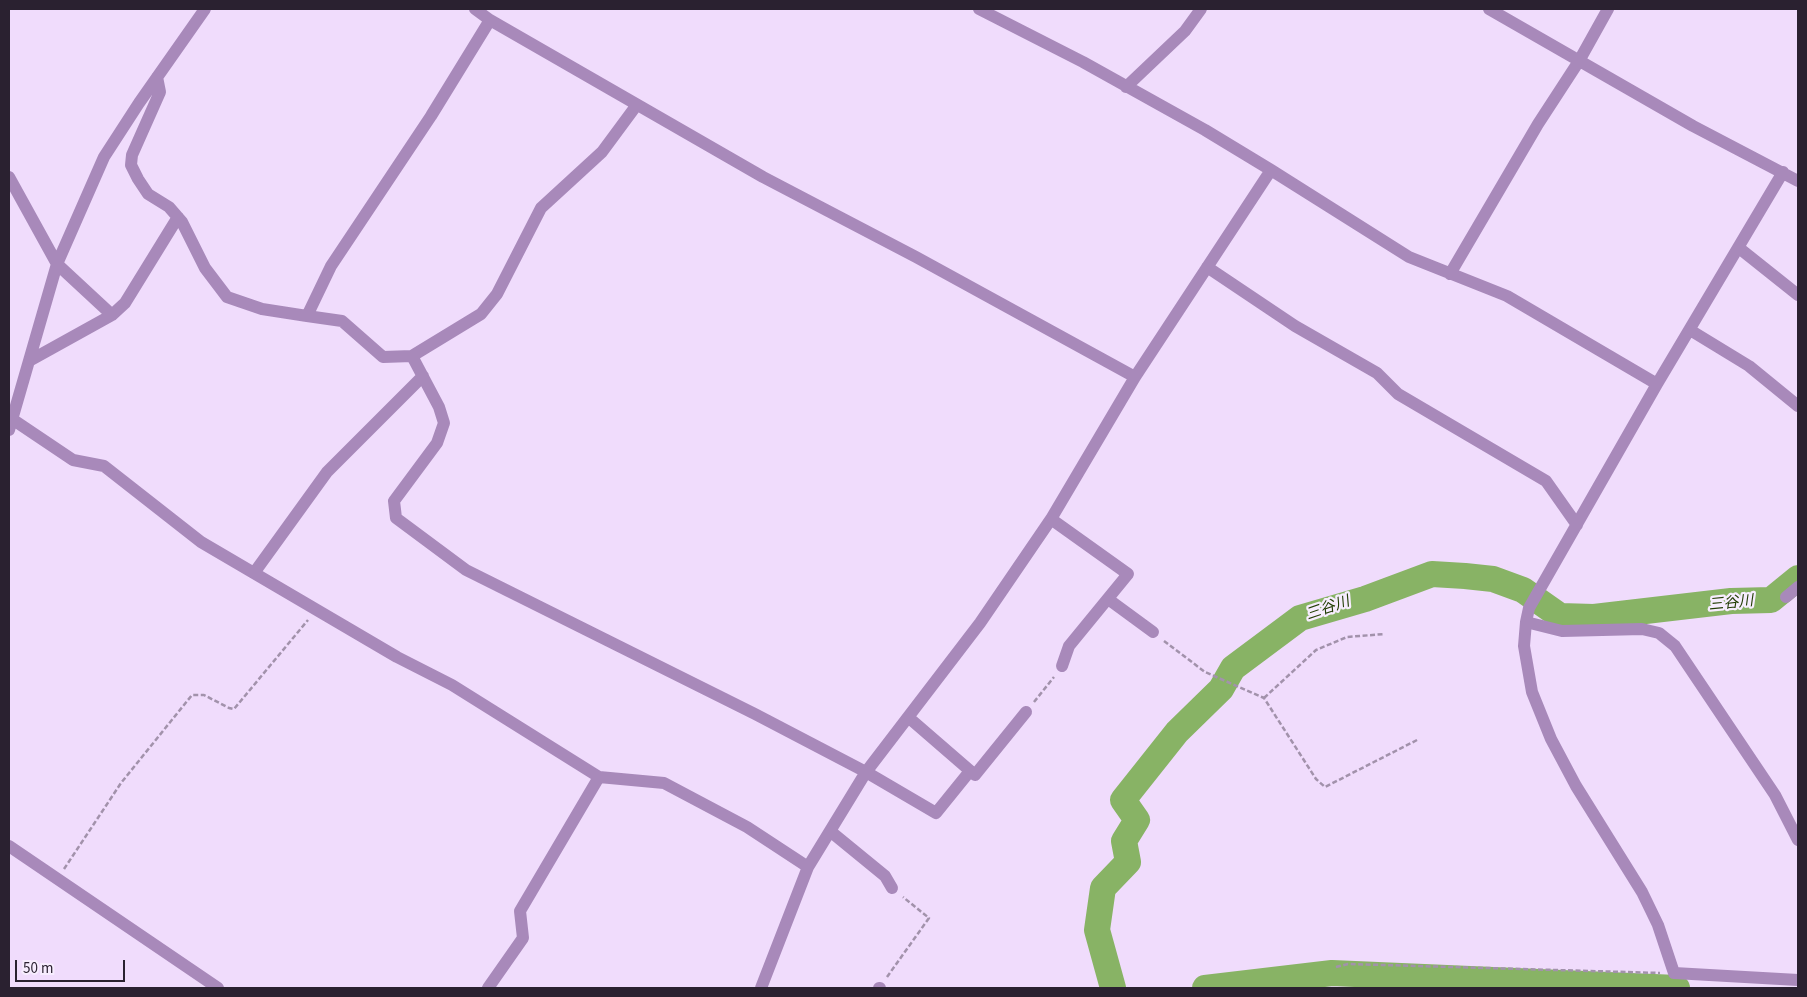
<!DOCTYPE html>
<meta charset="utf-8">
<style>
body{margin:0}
#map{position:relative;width:1807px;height:997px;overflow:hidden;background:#f0dcfc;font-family:"Source Sans 3",sans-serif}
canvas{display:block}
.frame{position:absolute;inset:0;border:10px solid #2a2130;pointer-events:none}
.scale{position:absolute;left:15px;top:960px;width:110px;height:22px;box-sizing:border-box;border:2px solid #2a2130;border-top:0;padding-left:6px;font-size:15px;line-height:18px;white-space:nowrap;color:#2a2130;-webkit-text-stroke:4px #f7edfe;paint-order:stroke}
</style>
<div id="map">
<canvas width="1807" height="997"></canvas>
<div class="frame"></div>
<div class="scale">50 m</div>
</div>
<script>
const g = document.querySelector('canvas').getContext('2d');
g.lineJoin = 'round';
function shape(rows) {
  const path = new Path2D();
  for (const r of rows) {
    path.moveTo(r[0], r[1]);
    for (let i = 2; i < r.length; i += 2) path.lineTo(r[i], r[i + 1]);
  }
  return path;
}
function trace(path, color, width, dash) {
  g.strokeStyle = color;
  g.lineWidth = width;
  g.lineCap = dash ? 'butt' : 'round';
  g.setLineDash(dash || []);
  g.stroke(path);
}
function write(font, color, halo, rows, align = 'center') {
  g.font = font + ' "Source Sans 3","Noto Sans JP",sans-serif';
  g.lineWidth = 4.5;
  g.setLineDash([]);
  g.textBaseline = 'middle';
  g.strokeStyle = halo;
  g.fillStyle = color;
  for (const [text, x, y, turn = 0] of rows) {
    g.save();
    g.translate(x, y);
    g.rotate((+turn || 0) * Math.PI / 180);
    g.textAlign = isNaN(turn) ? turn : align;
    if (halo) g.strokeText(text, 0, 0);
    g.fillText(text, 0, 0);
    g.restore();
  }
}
const river = shape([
 [1113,988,1097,930,1103,888,1128,862,1124,841,1137,820,1123,800,1177,732,1221,689,1233,668,1300,618,1365,599,1432,574,1465,576,1493,579,1523,590,1560,616,1594,617,1731,601,1771,600,1798,578],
 [1205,988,1332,973,1677,988]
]);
const path = shape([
 [1164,641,1205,672,1264,698,1316,779,1325,787,1419,739],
 [1264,698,1316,650,1347,637,1385,634],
 [1034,702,1054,677],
 [64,869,121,783,192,695,204,695,229,708,234,709,308,620],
 [1336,967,1348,964,1660,973],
 [887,977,929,918,903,897]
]);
const minor = shape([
 [475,9,490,20,763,177,916,257,1135,377],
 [979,9,1083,62,1205,130,1271,170,1409,257,1507,296,1657,384],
 [1489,9,1693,126,1798,181],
 [490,20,431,116,331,266,307,316,342,321,383,357,412,356,439,407,444,423,437,443,394,501,396,518,466,570,755,714,866,772,936,813,970,771],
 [157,77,160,92,132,155,131,165,138,179,148,194,169,207,182,222,205,268,227,297,262,309,307,316],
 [1126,87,1185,31,1201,9],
 [1783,172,1657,384,1529,608,1526,622,1524,646,1532,692,1551,739,1576,786,1642,892,1658,925,1674,973,1798,980],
 [9,177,57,264,112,315],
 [1739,248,1798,295],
 [1207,267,1295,326,1377,373,1398,394,1546,481,1577,525],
 [1450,274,1538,124,1579,61,1608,9],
 [1690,330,1749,366,1798,406],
 [412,356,481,314,497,294,541,208,602,152,636,106],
 [29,361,112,315,125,303,178,217],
 [12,419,73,460,104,466,201,542,397,657,452,685,599,777,664,783,747,827,808,867],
 [9,430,57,264,104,157,139,103,205,9],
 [1051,519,1128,574,1069,646,1062,666],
 [254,573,327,472,423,376],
 [1786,597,1798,587],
 [1108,599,1153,632],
 [1526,622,1562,631,1642,629,1659,633,1675,646,1775,795,1798,840],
 [908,717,975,775,1026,712],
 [830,831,885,876,892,888],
 [9,846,218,988],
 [488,988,523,938,520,911,599,777],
 [761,988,808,867,866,772,980,623,1051,519,1135,377,1271,170],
 [879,988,880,988]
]);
const waterNames = [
 ["三谷川",1731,604,-6],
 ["三谷川",1328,609,-19]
];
trace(river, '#88b365', 26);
trace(path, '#a292ab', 2.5, [5, 2.5]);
trace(minor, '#a889ba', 12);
write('italic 15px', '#233e05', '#f7edfe', waterNames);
</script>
